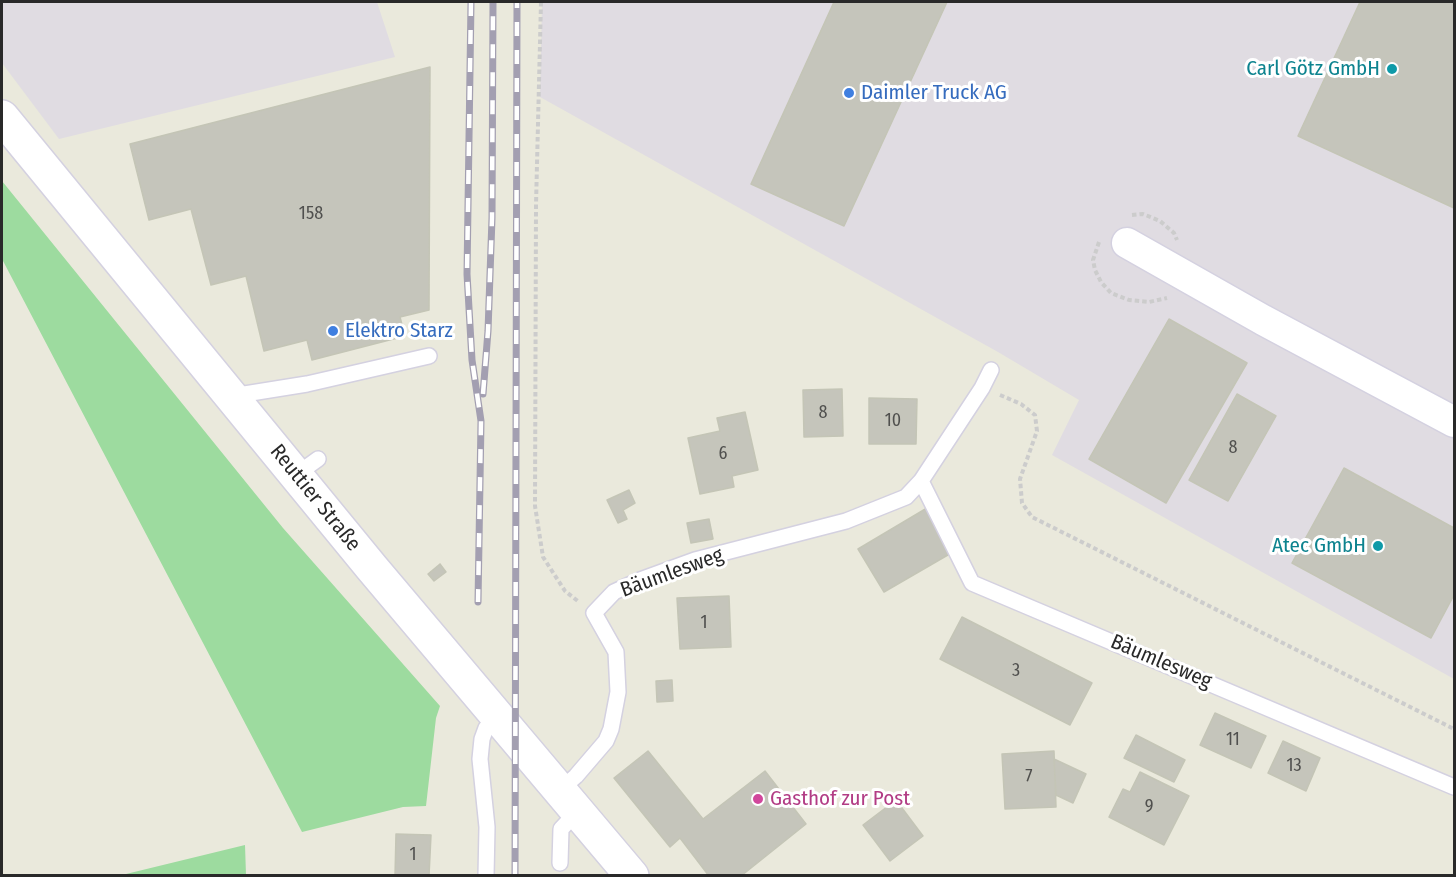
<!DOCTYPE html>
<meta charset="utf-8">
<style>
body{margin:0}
#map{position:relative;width:1456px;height:877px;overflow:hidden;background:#eae9dc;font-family:"Fira Sans Condensed",sans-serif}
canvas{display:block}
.frame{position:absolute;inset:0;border:3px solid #292929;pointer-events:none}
</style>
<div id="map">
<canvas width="1456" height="877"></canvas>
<div class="frame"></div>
</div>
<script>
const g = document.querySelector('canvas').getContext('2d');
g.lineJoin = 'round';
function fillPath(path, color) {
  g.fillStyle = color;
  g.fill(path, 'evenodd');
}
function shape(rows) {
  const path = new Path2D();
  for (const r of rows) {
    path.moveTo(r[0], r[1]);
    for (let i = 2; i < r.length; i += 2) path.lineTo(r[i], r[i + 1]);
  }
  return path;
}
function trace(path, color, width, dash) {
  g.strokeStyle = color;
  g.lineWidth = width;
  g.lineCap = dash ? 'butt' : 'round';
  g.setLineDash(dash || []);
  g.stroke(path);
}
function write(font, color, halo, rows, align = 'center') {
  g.font = font + ' "Fira Sans Condensed",sans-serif';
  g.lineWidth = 6;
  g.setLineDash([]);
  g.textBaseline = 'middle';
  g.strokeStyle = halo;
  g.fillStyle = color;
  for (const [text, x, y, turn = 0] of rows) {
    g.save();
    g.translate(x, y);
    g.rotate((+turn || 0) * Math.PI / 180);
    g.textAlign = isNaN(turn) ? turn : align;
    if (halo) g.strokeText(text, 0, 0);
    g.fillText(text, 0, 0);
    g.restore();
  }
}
const industrial = shape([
 [2,2,377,2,395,57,59,139,2,63],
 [542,2,1454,2,1454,679,1052,455,1079,400,998,352,540,97]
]);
const green = shape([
 [2,181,283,528,440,706,436,718,426,806,403,807,302,832,2,259],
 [245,845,246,875,80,875,126,874]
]);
const building = shape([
 [834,2,947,2,844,226,751,184,834,2],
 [1360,2,1454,2,1454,208,1298,136,1360,2],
 [430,67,429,310,400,317,405,336,312,360,307,340,264,351,246,276,211,285,191,209,149,220,130,144,430,67],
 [1169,319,1247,363,1166,503,1089,459,1169,319],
 [842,389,843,436,804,437,803,390,842,389],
 [1237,394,1276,416,1228,501,1189,480,1237,394],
 [869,398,917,399,916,444,869,444,869,398],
 [745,412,758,470,732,476,734,487,700,494,688,438,720,431,717,418,745,412],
 [1344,468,1454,528,1454,595,1431,638,1292,563,1344,468],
 [629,490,635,503,623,510,627,519,618,523,607,500,629,490],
 [927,508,953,552,884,592,858,549,927,508],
 [709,519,713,539,691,543,687,523,709,519],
 [440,564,446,572,434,581,428,574,440,564],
 [729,596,731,647,680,649,677,598,729,596],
 [962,617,1092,683,1070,725,940,659,962,617],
 [672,680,673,701,657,702,656,681,672,680],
 [1215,713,1266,736,1251,768,1200,745,1215,713],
 [1136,735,1185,760,1174,782,1124,758,1136,735],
 [1283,741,1320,758,1306,791,1268,773,1283,741],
 [648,751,703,819,765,771,806,824,741,876,709,876,680,838,670,847,614,778,648,751],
 [1054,751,1056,807,1005,809,1002,754,1054,751],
 [1054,759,1086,774,1073,803,1056,795,1054,759],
 [1140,772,1189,796,1164,845,1109,817,1123,789,1130,792,1140,772],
 [896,800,923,836,890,861,863,825,896,800],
 [396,834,431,835,429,876,395,876,396,834]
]);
const path = shape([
 [541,2,536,205,535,506,543,557,565,591,579,602],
 [1132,215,1143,214,1160,221,1174,233,1177,240],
 [1099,242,1093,260,1095,270,1101,282,1111,293,1129,300,1149,302,1167,298],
 [1000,395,1021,404,1035,415,1037,431,1020,479,1022,503,1032,517,1454,729]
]);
const lane = shape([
 [232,396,307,384,429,356],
 [296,475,318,459],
 [921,481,972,583,1454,787],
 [558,792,576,776,606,741,611,729,618,692,616,652,594,613,614,592,640,580,695,560,846,521,906,497,921,481,982,388,991,370],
 [560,863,561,829,578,811],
 [486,876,487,827,480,759,482,739,486,728,498,716]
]);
const street = shape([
 [1127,243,1263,320,1454,422]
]);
const secondary = shape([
 [2,117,372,568,632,876]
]);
const rail = shape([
 [471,2,467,274,472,360,481,421,478,602],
 [483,394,488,331,492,218,493,2],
 [515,876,517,2]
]);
const markers = [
 [1392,69,6,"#0f9aa8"],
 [849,93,6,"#3f7fe0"],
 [333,331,6,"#3f7fe0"],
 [1378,546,6,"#0f9aa8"],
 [758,799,6,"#d1479c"]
];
const numberNames = [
 ["158",311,214],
 ["8",823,413],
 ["10",893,421],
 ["8",1233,448],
 ["6",723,454],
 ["1",704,623],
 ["3",1016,671],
 ["11",1233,740],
 ["13",1294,766],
 ["7",1029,777],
 ["9",1149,807],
 ["1",413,855]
];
const cultureNames = [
 ["Carl Götz GmbH",1380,69],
 ["Atec GmbH",1366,546]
];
const shopNames = [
 ["Daimler Truck AG",861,93],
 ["Elektro Starz",345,331]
];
const streetNames = [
 ["Reuttier Straße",315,498,51],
 ["Bäumlesweg",672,573,-20],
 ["Bäumlesweg",1161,662,23]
];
const hotelNames = [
 ["Gasthof zur Post",770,799]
];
fillPath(industrial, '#e0dce2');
fillPath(green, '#9ddb9f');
fillPath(building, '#c5c5bb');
trace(building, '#c4c5b6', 1.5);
trace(lane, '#d4d1e0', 18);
trace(street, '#d4d1e0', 33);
trace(secondary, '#d4d1e0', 36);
trace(path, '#ccc', 4, [4.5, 3]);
trace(lane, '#fff', 15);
trace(street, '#fff', 30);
trace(secondary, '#fff', 33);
trace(rail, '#a39fb1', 7);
trace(rail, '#fff', 4.5, [14]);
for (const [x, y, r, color] of markers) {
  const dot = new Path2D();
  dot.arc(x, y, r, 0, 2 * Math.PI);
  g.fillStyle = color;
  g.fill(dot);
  trace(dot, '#fff', 2);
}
write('18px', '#50504e', null, numberNames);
write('21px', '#0d838f', '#fff', cultureNames, 'right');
write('21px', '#366cbe', '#fff', shopNames, 'left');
write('21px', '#292929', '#fff', streetNames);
write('21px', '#b23c85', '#fff', hotelNames, 'left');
</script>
